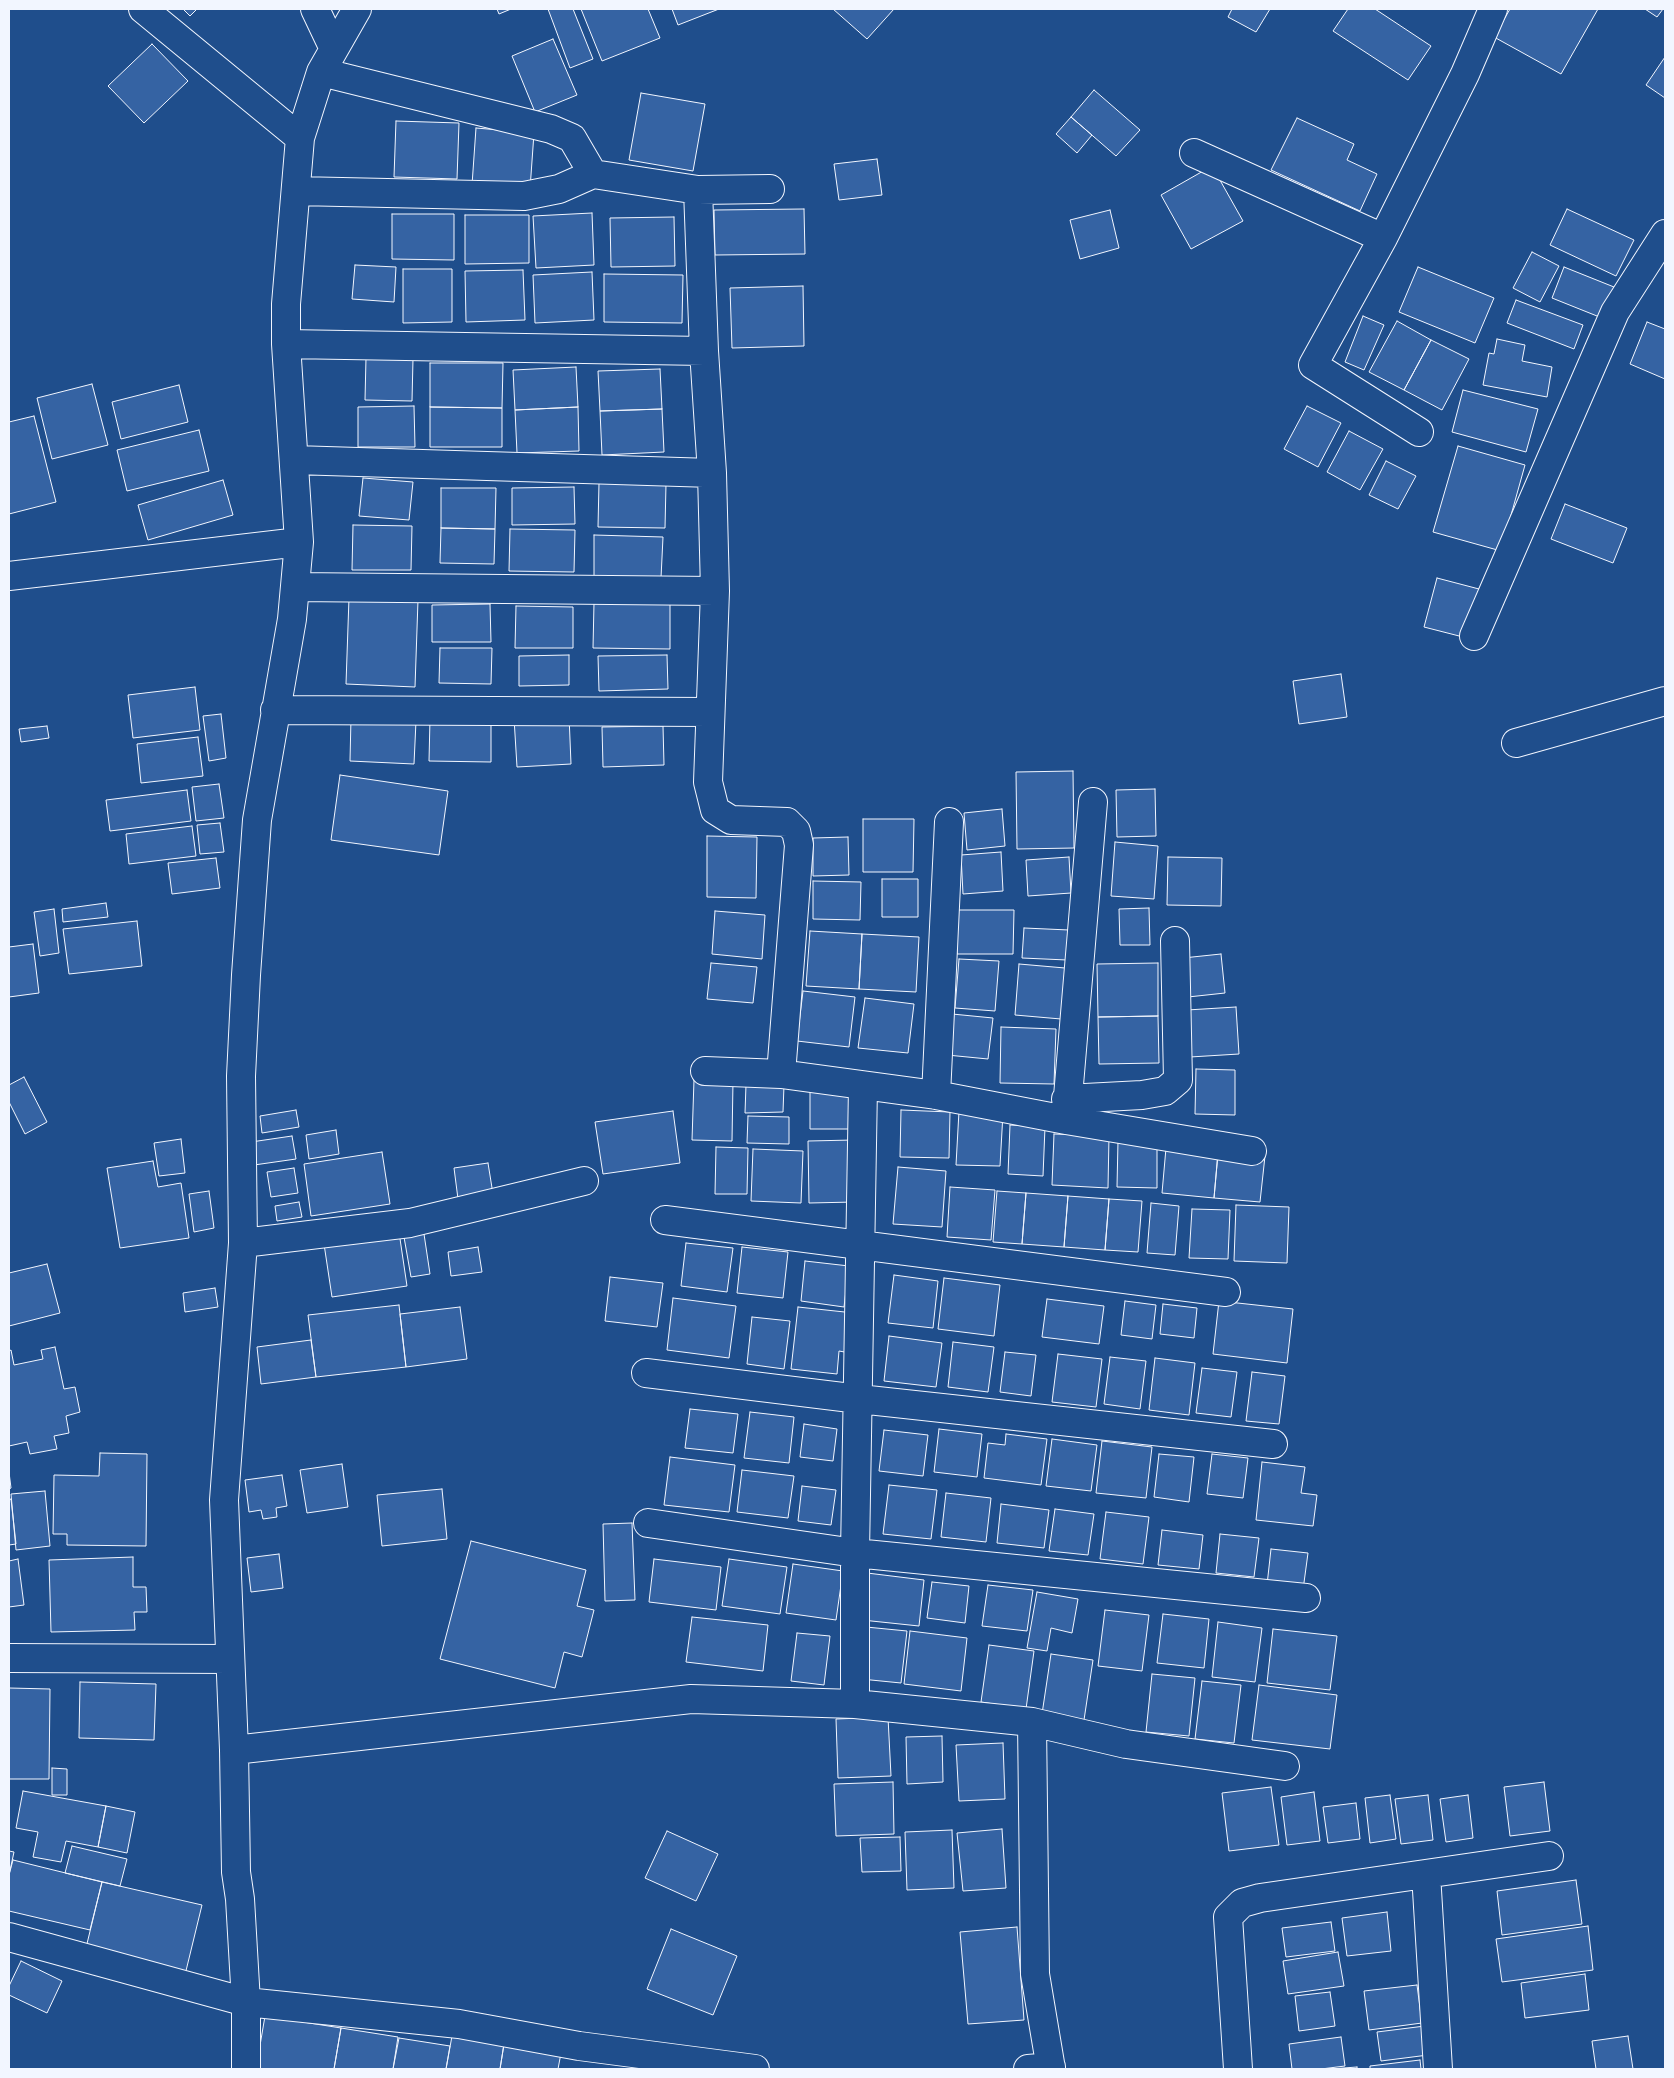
<!DOCTYPE html>
<style>
body{margin:0}
#map{position:relative;width:1674px;height:2078px;overflow:hidden;background:#1f4e8c;font-family:Montserrat,sans-serif}
canvas{display:block}
.frame{position:absolute;inset:0;border:10px solid #f2f6ff;pointer-events:none}
</style>
<div id="map">
<canvas width="1674" height="2078"></canvas>
<div class="frame"></div>
</div>
<script>
const g = document.querySelector('canvas').getContext('2d');
g.lineJoin = 'round';
function fillPath(path, color) {
  g.fillStyle = color;
  g.fill(path, 'evenodd');
}
function shape(rows) {
  const path = new Path2D();
  for (const r of rows) {
    path.moveTo(r[0], r[1]);
    for (let i = 2; i < r.length; i += 2) path.lineTo(r[i], r[i + 1]);
  }
  return path;
}
function trace(path, color, width, dash) {
  g.strokeStyle = color;
  g.lineWidth = width;
  g.lineCap = dash ? 'butt' : 'round';
  g.setLineDash(dash || []);
  g.stroke(path);
}
const building = shape([
 [183,9,197,9,190,16,183,9],
 [497,9,511,9,499,14,497,9],
 [548,9,573,9,593,59,570,68,548,9],
 [581,9,648,9,660,38,602,61,581,9],
 [672,9,719,9,678,25,672,9],
 [833,9,894,9,867,39,833,9],
 [1232,9,1270,9,1256,32,1228,17,1232,9],
 [1348,9,1375,9,1431,46,1408,80,1333,31,1348,9],
 [1510,9,1598,9,1561,74,1494,37,1510,9],
 [1645,9,1663,9,1657,17,1645,9],
 [553,39,577,95,535,112,512,56,553,39],
 [152,44,188,81,144,123,108,86,152,44],
 [1665,57,1665,98,1646,85,1665,57],
 [1094,90,1140,130,1116,156,1071,117,1094,90],
 [641,93,705,104,693,171,629,160,641,93],
 [1071,117,1092,135,1077,153,1056,134,1071,117],
 [1297,118,1354,144,1347,160,1377,174,1360,211,1271,170,1297,118],
 [396,121,459,123,457,179,394,177,396,121],
 [476,128,534,133,530,189,472,185,476,128],
 [877,159,882,195,839,200,834,164,877,159],
 [1212,166,1243,221,1191,249,1161,195,1212,166],
 [804,209,805,254,715,255,714,210,804,209],
 [1567,209,1634,240,1616,276,1550,245,1567,209],
 [1110,210,1119,248,1080,259,1070,220,1110,210],
 [592,213,594,265,536,268,533,216,592,213],
 [392,214,454,214,454,260,392,259,392,214],
 [465,215,529,215,529,263,465,264,465,215],
 [674,217,675,266,611,267,610,218,674,217],
 [1532,252,1559,266,1540,302,1513,288,1532,252],
 [355,265,396,267,394,302,352,299,355,265],
 [1418,267,1494,298,1475,343,1399,312,1418,267],
 [1564,267,1614,287,1602,318,1552,298,1564,267],
 [403,269,452,269,452,322,403,323,403,269],
 [523,270,525,320,466,322,465,271,523,270],
 [592,272,594,320,535,323,533,275,592,272],
 [604,274,683,275,682,323,604,322,604,274],
 [803,286,804,346,732,348,730,288,803,286],
 [1516,300,1583,325,1574,349,1507,323,1516,300],
 [1363,316,1384,325,1364,370,1345,362,1363,316],
 [1397,321,1431,340,1404,390,1369,372,1397,321],
 [1647,322,1665,329,1665,379,1630,364,1647,322],
 [1497,339,1525,345,1522,361,1552,367,1547,397,1483,385,1489,353,1494,354,1497,339],
 [1431,340,1469,359,1442,410,1404,390,1431,340],
 [366,358,413,359,412,401,365,400,366,358],
 [430,363,503,363,502,408,430,407,430,363],
 [576,367,578,407,515,410,513,370,576,367],
 [660,369,662,409,600,411,598,371,660,369],
 [92,384,108,445,52,459,37,398,92,384],
 [179,385,188,422,121,439,112,402,179,385],
 [1463,390,1538,409,1526,452,1452,432,1463,390],
 [414,406,415,447,358,447,358,407,414,406],
 [1307,406,1341,423,1318,467,1284,449,1307,406],
 [430,407,502,408,502,447,430,447,430,407],
 [578,407,579,451,517,453,515,410,578,407],
 [662,409,664,452,602,455,600,411,662,409],
 [34,416,56,502,9,514,9,422,34,416],
 [199,430,209,471,127,491,117,450,199,430],
 [1349,431,1383,449,1360,490,1327,472,1349,431],
 [1458,446,1525,465,1501,551,1433,532,1458,446],
 [1386,461,1416,476,1398,509,1369,495,1386,461],
 [363,478,413,482,409,520,359,516,363,478],
 [223,480,233,515,148,540,138,505,223,480],
 [599,483,666,484,665,528,598,527,599,483],
 [574,487,575,524,512,525,512,488,574,487],
 [441,488,496,488,495,529,441,528,441,488],
 [1565,504,1627,528,1613,563,1551,539,1565,504],
 [353,525,412,526,411,570,352,570,353,525],
 [441,528,495,529,494,564,440,563,441,528],
 [510,529,575,530,574,572,509,571,510,529],
 [594,535,663,537,661,578,594,576,594,535],
 [1437,578,1479,589,1467,638,1424,627,1437,578],
 [349,598,418,600,415,687,346,684,349,598],
 [594,603,670,604,670,649,593,648,594,603],
 [490,604,491,642,432,642,432,605,490,604],
 [516,606,573,607,573,648,515,648,516,606],
 [440,648,492,648,491,684,439,683,440,648],
 [569,655,569,685,519,686,519,656,569,655],
 [667,655,668,689,599,691,598,656,667,655],
 [1341,674,1347,717,1299,724,1293,681,1341,674],
 [195,687,200,730,133,738,128,695,195,687],
 [221,714,226,758,209,761,203,716,221,714],
 [569,715,571,764,517,767,514,718,569,715],
 [351,718,416,721,414,764,350,761,351,718],
 [430,719,491,719,491,762,429,761,430,719],
 [47,726,49,738,21,742,19,729,47,726],
 [663,726,664,765,603,767,602,727,663,726],
 [198,737,203,776,141,783,137,744,198,737],
 [1073,771,1074,848,1017,849,1016,772,1073,771],
 [340,775,448,791,439,855,331,840,340,775],
 [219,784,224,818,196,821,192,787,219,784],
 [1155,789,1156,836,1117,837,1116,790,1155,789],
 [187,790,191,821,110,831,106,800,187,790],
 [1002,809,1005,846,967,850,964,813,1002,809],
 [863,819,914,819,913,872,863,872,863,819],
 [220,823,224,852,200,854,197,825,220,823],
 [192,826,196,856,129,864,126,834,192,826],
 [707,836,757,837,756,898,707,897,707,836],
 [848,837,849,875,813,876,813,838,848,837],
 [1115,842,1158,846,1154,899,1111,896,1115,842],
 [1001,852,1003,891,963,894,961,855,1001,852],
 [1069,857,1071,893,1028,896,1026,860,1069,857],
 [1168,857,1222,858,1221,906,1167,905,1168,857],
 [216,858,220,888,172,894,168,863,216,858],
 [882,879,918,879,918,917,882,917,882,879],
 [813,881,861,882,860,920,813,919,813,881],
 [106,903,108,917,63,922,62,909,106,903],
 [1149,908,1150,945,1120,945,1119,909,1149,908],
 [54,909,59,953,40,956,34,912,54,909],
 [958,910,1014,910,1013,954,957,954,958,910],
 [715,911,765,915,762,959,712,954,715,911],
 [137,921,142,966,69,974,63,929,137,921],
 [1024,928,1069,930,1067,960,1022,958,1024,928],
 [810,931,862,934,859,989,806,986,810,931],
 [862,934,919,937,916,992,859,989,862,934],
 [33,944,39,993,9,997,9,947,33,944],
 [1221,954,1225,993,1188,997,1183,958,1221,954],
 [959,959,999,961,995,1011,955,1008,959,959],
 [711,963,757,967,753,1003,707,999,711,963],
 [1158,963,1158,1016,1098,1017,1097,964,1158,963],
 [1019,964,1065,968,1061,1019,1015,1015,1019,964],
 [803,991,855,997,849,1047,797,1041,803,991],
 [865,998,914,1004,908,1053,858,1048,865,998],
 [1236,1007,1239,1054,1190,1057,1187,1010,1236,1007],
 [952,1014,993,1018,988,1059,947,1055,952,1014],
 [1158,1016,1159,1063,1099,1064,1098,1017,1158,1016],
 [1001,1027,1056,1029,1054,1084,1000,1083,1001,1027],
 [1196,1069,1235,1070,1235,1115,1195,1114,1196,1069],
 [24,1077,47,1122,25,1134,9,1102,9,1085,24,1077],
 [694,1080,733,1081,732,1141,692,1140,694,1080],
 [746,1085,784,1085,783,1112,745,1113,746,1085],
 [810,1091,857,1091,857,1129,810,1129,810,1091],
 [296,1110,299,1127,262,1133,260,1116,296,1110],
 [901,1110,950,1112,949,1158,900,1157,901,1110],
 [673,1111,680,1163,603,1174,595,1122,673,1111],
 [959,1111,1003,1113,1000,1166,956,1165,959,1111],
 [748,1116,789,1117,789,1144,747,1143,748,1116],
 [1010,1125,1045,1127,1043,1176,1008,1174,1010,1125],
 [336,1130,339,1154,309,1159,306,1135,336,1130],
 [1054,1134,1109,1136,1108,1188,1052,1185,1054,1134],
 [292,1136,296,1159,254,1165,251,1142,292,1136],
 [181,1139,185,1173,159,1176,154,1143,181,1139],
 [854,1140,855,1202,809,1203,808,1141,854,1140],
 [1118,1141,1157,1142,1157,1188,1117,1187,1118,1141],
 [716,1147,748,1148,747,1194,715,1194,716,1147],
 [1166,1148,1218,1153,1214,1198,1162,1193,1166,1148],
 [753,1149,803,1151,801,1203,751,1201,753,1149],
 [382,1152,390,1204,311,1216,304,1164,382,1152],
 [1218,1153,1265,1156,1260,1202,1214,1198,1218,1153],
 [153,1161,158,1187,181,1183,189,1238,120,1248,107,1168,153,1161],
 [488,1163,493,1194,458,1199,454,1168,488,1163],
 [898,1167,946,1171,942,1227,893,1224,898,1167],
 [294,1168,298,1193,271,1197,267,1172,294,1168],
 [950,1187,995,1190,991,1240,947,1237,950,1187],
 [209,1191,214,1228,194,1232,189,1194,209,1191],
 [997,1191,1026,1193,1022,1244,993,1242,997,1191],
 [1026,1193,1068,1196,1064,1247,1022,1244,1026,1193],
 [1068,1196,1109,1199,1105,1250,1064,1247,1068,1196],
 [1109,1199,1142,1201,1138,1252,1105,1250,1109,1199],
 [299,1202,302,1217,277,1221,275,1206,299,1202],
 [1151,1203,1179,1206,1175,1255,1147,1253,1151,1203],
 [1236,1205,1289,1207,1287,1263,1234,1261,1236,1205],
 [1192,1209,1230,1210,1228,1259,1189,1258,1192,1209],
 [399,1232,407,1286,332,1297,324,1244,399,1232],
 [424,1234,430,1274,411,1277,404,1237,424,1234],
 [686,1243,733,1248,727,1292,681,1286,686,1243],
 [478,1247,482,1272,451,1276,448,1252,478,1247],
 [742,1247,788,1252,783,1298,737,1293,742,1247],
 [805,1261,849,1266,844,1307,801,1301,805,1261],
 [47,1264,60,1313,9,1326,9,1273,47,1264],
 [894,1275,938,1281,933,1328,888,1323,894,1275],
 [610,1277,663,1283,657,1327,605,1321,610,1277],
 [944,1278,1000,1285,994,1336,938,1329,944,1278],
 [215,1288,218,1307,185,1312,183,1293,215,1288],
 [673,1298,736,1306,729,1358,667,1350,673,1298],
 [1047,1299,1104,1306,1099,1344,1042,1337,1047,1299],
 [1125,1301,1156,1305,1152,1339,1121,1335,1125,1301],
 [1219,1301,1293,1309,1287,1363,1213,1354,1219,1301],
 [1163,1304,1197,1308,1194,1338,1160,1334,1163,1304],
 [399,1305,406,1367,316,1377,308,1315,399,1305],
 [460,1307,467,1359,406,1367,400,1314,460,1307],
 [798,1307,854,1313,850,1353,839,1351,837,1374,791,1369,798,1307],
 [752,1317,790,1321,784,1369,747,1364,752,1317],
 [889,1336,942,1343,936,1387,884,1381,889,1336],
 [311,1340,316,1377,261,1384,257,1347,311,1340],
 [953,1342,994,1347,988,1392,948,1387,953,1342],
 [55,1347,64,1389,75,1387,80,1412,66,1416,69,1433,54,1436,57,1449,30,1454,27,1442,9,1446,9,1351,11,1350,14,1365,43,1359,41,1350,55,1347],
 [1005,1352,1036,1355,1031,1396,1000,1392,1005,1352],
 [1058,1354,1102,1359,1096,1407,1052,1402,1058,1354],
 [1110,1357,1146,1361,1140,1409,1104,1404,1110,1357],
 [1155,1358,1195,1363,1189,1415,1149,1410,1155,1358],
 [1202,1368,1237,1372,1231,1417,1196,1413,1202,1368],
 [1252,1372,1285,1376,1279,1424,1246,1421,1252,1372],
 [690,1409,738,1414,733,1453,685,1448,690,1409],
 [750,1412,794,1417,789,1463,744,1458,750,1412],
 [804,1424,837,1429,833,1461,800,1457,804,1424],
 [939,1429,982,1434,977,1477,934,1472,939,1429],
 [884,1430,928,1435,923,1476,879,1471,884,1430],
 [1006,1434,1047,1439,1041,1485,984,1478,988,1443,1005,1445,1006,1434],
 [1052,1439,1097,1445,1091,1491,1046,1486,1052,1439],
 [1102,1441,1152,1447,1146,1498,1096,1493,1102,1441],
 [100,1453,147,1454,146,1546,67,1545,67,1534,53,1534,54,1475,99,1476,100,1453],
 [1159,1454,1194,1457,1189,1502,1154,1497,1159,1454],
 [1212,1454,1248,1458,1243,1498,1207,1494,1212,1454],
 [670,1457,735,1465,729,1512,664,1505,670,1457],
 [1262,1462,1305,1467,1301,1493,1317,1495,1313,1526,1256,1520,1262,1462],
 [342,1464,348,1507,307,1513,300,1470,342,1464],
 [742,1470,794,1476,788,1518,737,1512,742,1470],
 [9,1472,11,1488,9,1489,9,1472],
 [282,1475,287,1506,276,1508,277,1517,263,1519,261,1510,249,1512,245,1480,282,1475],
 [889,1485,937,1490,931,1539,883,1534,889,1485],
 [802,1486,836,1490,831,1525,798,1521,802,1486],
 [442,1489,447,1539,382,1546,377,1495,442,1489],
 [45,1491,50,1546,16,1550,11,1494,45,1491],
 [946,1493,991,1498,986,1542,941,1537,946,1493],
 [11,1499,16,1544,9,1545,9,1500,11,1499],
 [1001,1504,1049,1510,1044,1548,997,1543,1001,1504],
 [1055,1509,1094,1514,1088,1555,1049,1551,1055,1509],
 [1106,1512,1149,1517,1143,1564,1100,1559,1106,1512],
 [632,1523,635,1600,605,1601,603,1524,632,1523],
 [1162,1530,1203,1535,1199,1569,1158,1565,1162,1530],
 [1220,1534,1259,1538,1254,1577,1216,1573,1220,1534],
 [471,1541,586,1570,577,1606,594,1610,582,1657,564,1652,555,1688,440,1659,471,1541],
 [1271,1549,1308,1553,1303,1590,1267,1585,1271,1549],
 [279,1554,283,1588,251,1592,247,1558,279,1554],
 [133,1557,133,1587,146,1587,147,1612,134,1612,135,1630,51,1632,49,1560,133,1557],
 [18,1559,24,1605,9,1607,9,1561,18,1559],
 [654,1559,721,1567,716,1610,649,1602,654,1559],
 [729,1559,787,1567,780,1614,722,1606,729,1559],
 [793,1564,843,1571,836,1620,786,1613,793,1564],
 [867,1573,924,1580,919,1626,862,1620,867,1573],
 [932,1582,969,1586,965,1623,927,1618,932,1582],
 [988,1585,1033,1590,1027,1631,982,1626,988,1585],
 [1037,1592,1078,1599,1072,1633,1051,1628,1047,1651,1027,1648,1037,1592],
 [1105,1610,1149,1615,1142,1671,1098,1666,1105,1610],
 [1163,1614,1209,1619,1204,1668,1157,1663,1163,1614],
 [692,1617,768,1625,763,1671,686,1662,692,1617],
 [1218,1622,1262,1628,1255,1682,1212,1677,1218,1622],
 [866,1627,907,1631,901,1683,861,1679,866,1627],
 [1273,1629,1337,1636,1330,1690,1267,1683,1273,1629],
 [910,1631,967,1638,961,1691,904,1684,910,1631],
 [797,1633,830,1636,824,1685,791,1681,797,1633],
 [989,1645,1034,1651,1026,1709,981,1702,989,1645],
 [1051,1654,1093,1660,1084,1720,1042,1714,1051,1654],
 [1152,1674,1195,1678,1189,1736,1146,1732,1152,1674],
 [1202,1681,1241,1685,1234,1743,1195,1739,1202,1681],
 [80,1682,156,1684,154,1740,79,1738,80,1682],
 [1259,1685,1337,1695,1330,1749,1252,1740,1259,1685],
 [9,1688,50,1689,49,1779,9,1779,9,1688],
 [888,1717,891,1776,838,1778,836,1719,888,1717],
 [942,1736,943,1782,907,1784,906,1737,942,1736],
 [1003,1743,1005,1799,959,1801,956,1745,1003,1743],
 [52,1768,67,1769,67,1795,52,1795,52,1768],
 [893,1782,894,1834,836,1836,834,1784,893,1782],
 [1544,1782,1550,1831,1510,1836,1504,1787,1544,1782],
 [1271,1787,1279,1845,1229,1851,1222,1793,1271,1787],
 [23,1791,106,1806,98,1847,66,1841,61,1862,33,1857,38,1832,16,1828,23,1791],
 [1314,1792,1320,1841,1287,1845,1281,1797,1314,1792],
 [1390,1795,1396,1839,1370,1843,1365,1798,1390,1795],
 [1428,1795,1433,1840,1401,1844,1395,1799,1428,1795],
 [1468,1795,1473,1838,1446,1842,1440,1799,1468,1795],
 [1356,1803,1360,1839,1328,1843,1323,1807,1356,1803],
 [106,1806,135,1812,127,1853,98,1847,106,1806],
 [1002,1829,1006,1888,963,1891,957,1833,1002,1829],
 [952,1830,954,1888,907,1890,905,1832,952,1830],
 [667,1831,718,1854,696,1901,645,1878,667,1831],
 [900,1837,901,1871,862,1872,860,1838,900,1837],
 [72,1846,127,1859,120,1886,65,1873,72,1846],
 [9,1851,14,1852,9,1875,9,1851],
 [13,1860,102,1882,90,1930,9,1911,9,1875,13,1860],
 [1576,1880,1582,1924,1502,1935,1497,1891,1576,1880],
 [102,1882,202,1905,184,1979,84,1956,102,1882],
 [1387,1912,1391,1951,1347,1956,1342,1918,1387,1912],
 [1331,1922,1335,1951,1286,1957,1282,1928,1331,1922],
 [1588,1926,1593,1970,1502,1982,1496,1939,1588,1926],
 [1017,1927,1024,2020,968,2024,960,1932,1017,1927],
 [671,1929,737,1956,713,2015,647,1989,671,1929],
 [1338,1952,1344,1986,1288,1994,1283,1961,1338,1952],
 [21,1961,62,1981,47,2013,9,1995,9,1986,21,1961],
 [1585,1974,1589,2010,1525,2018,1521,1983,1585,1974],
 [1417,1985,1422,2023,1369,2030,1364,1991,1417,1985],
 [1330,1992,1335,2026,1299,2031,1295,1996,1330,1992],
 [265,2016,341,2028,334,2069,256,2069,265,2016],
 [1433,2025,1436,2054,1381,2061,1377,2032,1433,2025],
 [341,2028,398,2037,393,2069,334,2069,341,2028],
 [452,2036,504,2044,500,2069,446,2069,452,2036],
 [1628,2036,1633,2069,1596,2069,1592,2041,1628,2036],
 [1341,2037,1345,2066,1321,2069,1292,2069,1289,2044,1341,2037],
 [399,2038,450,2046,446,2069,393,2069,399,2038],
 [504,2044,561,2053,558,2069,500,2069,504,2044],
 [1420,2060,1421,2069,1370,2069,1370,2066,1420,2060],
 [1357,2067,1357,2069,1330,2069,1357,2067]
]);
const minor = shape([
 [143,9,300,138],
 [315,9,334,49],
 [321,72,551,129,572,138,593,174],
 [1194,153,1383,238],
 [698,190,704,351,712,473,715,591,708,782,715,810,731,820,787,822,796,831,799,845,781,1074],
 [296,191,524,196,559,189,593,174,698,190,770,189],
 [286,344,704,351],
 [1419,432,1313,365,1383,238,1465,74,1493,9],
 [294,460,712,473],
 [9,576,299,542],
 [295,587,715,591],
 [1474,636,1615,312,1665,234],
 [275,710,710,712],
 [1516,743,1665,701],
 [705,1071,781,1074,936,1095,1066,1120,1252,1151],
 [936,1095,949,822],
 [1066,1099,1142,1095,1165,1091,1178,1080,1175,941],
 [1066,1120,1093,802],
 [665,1220,1226,1292],
 [243,1243,410,1223,584,1181],
 [646,1373,859,1399,1273,1444],
 [648,1523,855,1553,1306,1598],
 [9,1658,230,1659],
 [855,1704,855,1553,863,1086],
 [1032,1722,1035,1974,1051,2069],
 [234,1750,691,1699,855,1704,1032,1722,1126,1744,1285,1766],
 [1426,1874,1438,2069],
 [9,1937,246,2002,459,2024,579,2046,755,2069],
 [246,2069,246,2002,240,1899,236,1872,234,1750,224,1500,243,1243,241,1076,246,975,257,820,292,619,299,542,286,344,286,304,300,138,321,72,357,9],
 [1028,2069,1051,2067],
 [1238,2069,1228,1917,1242,1903,1260,1898,1549,1856]
]);
fillPath(building, '#3563a3');
trace(building, '#f2f6ff', 1);
trace(minor, '#f2f6ff', 30);
trace(minor, '#1f4e8c', 28);
</script>
